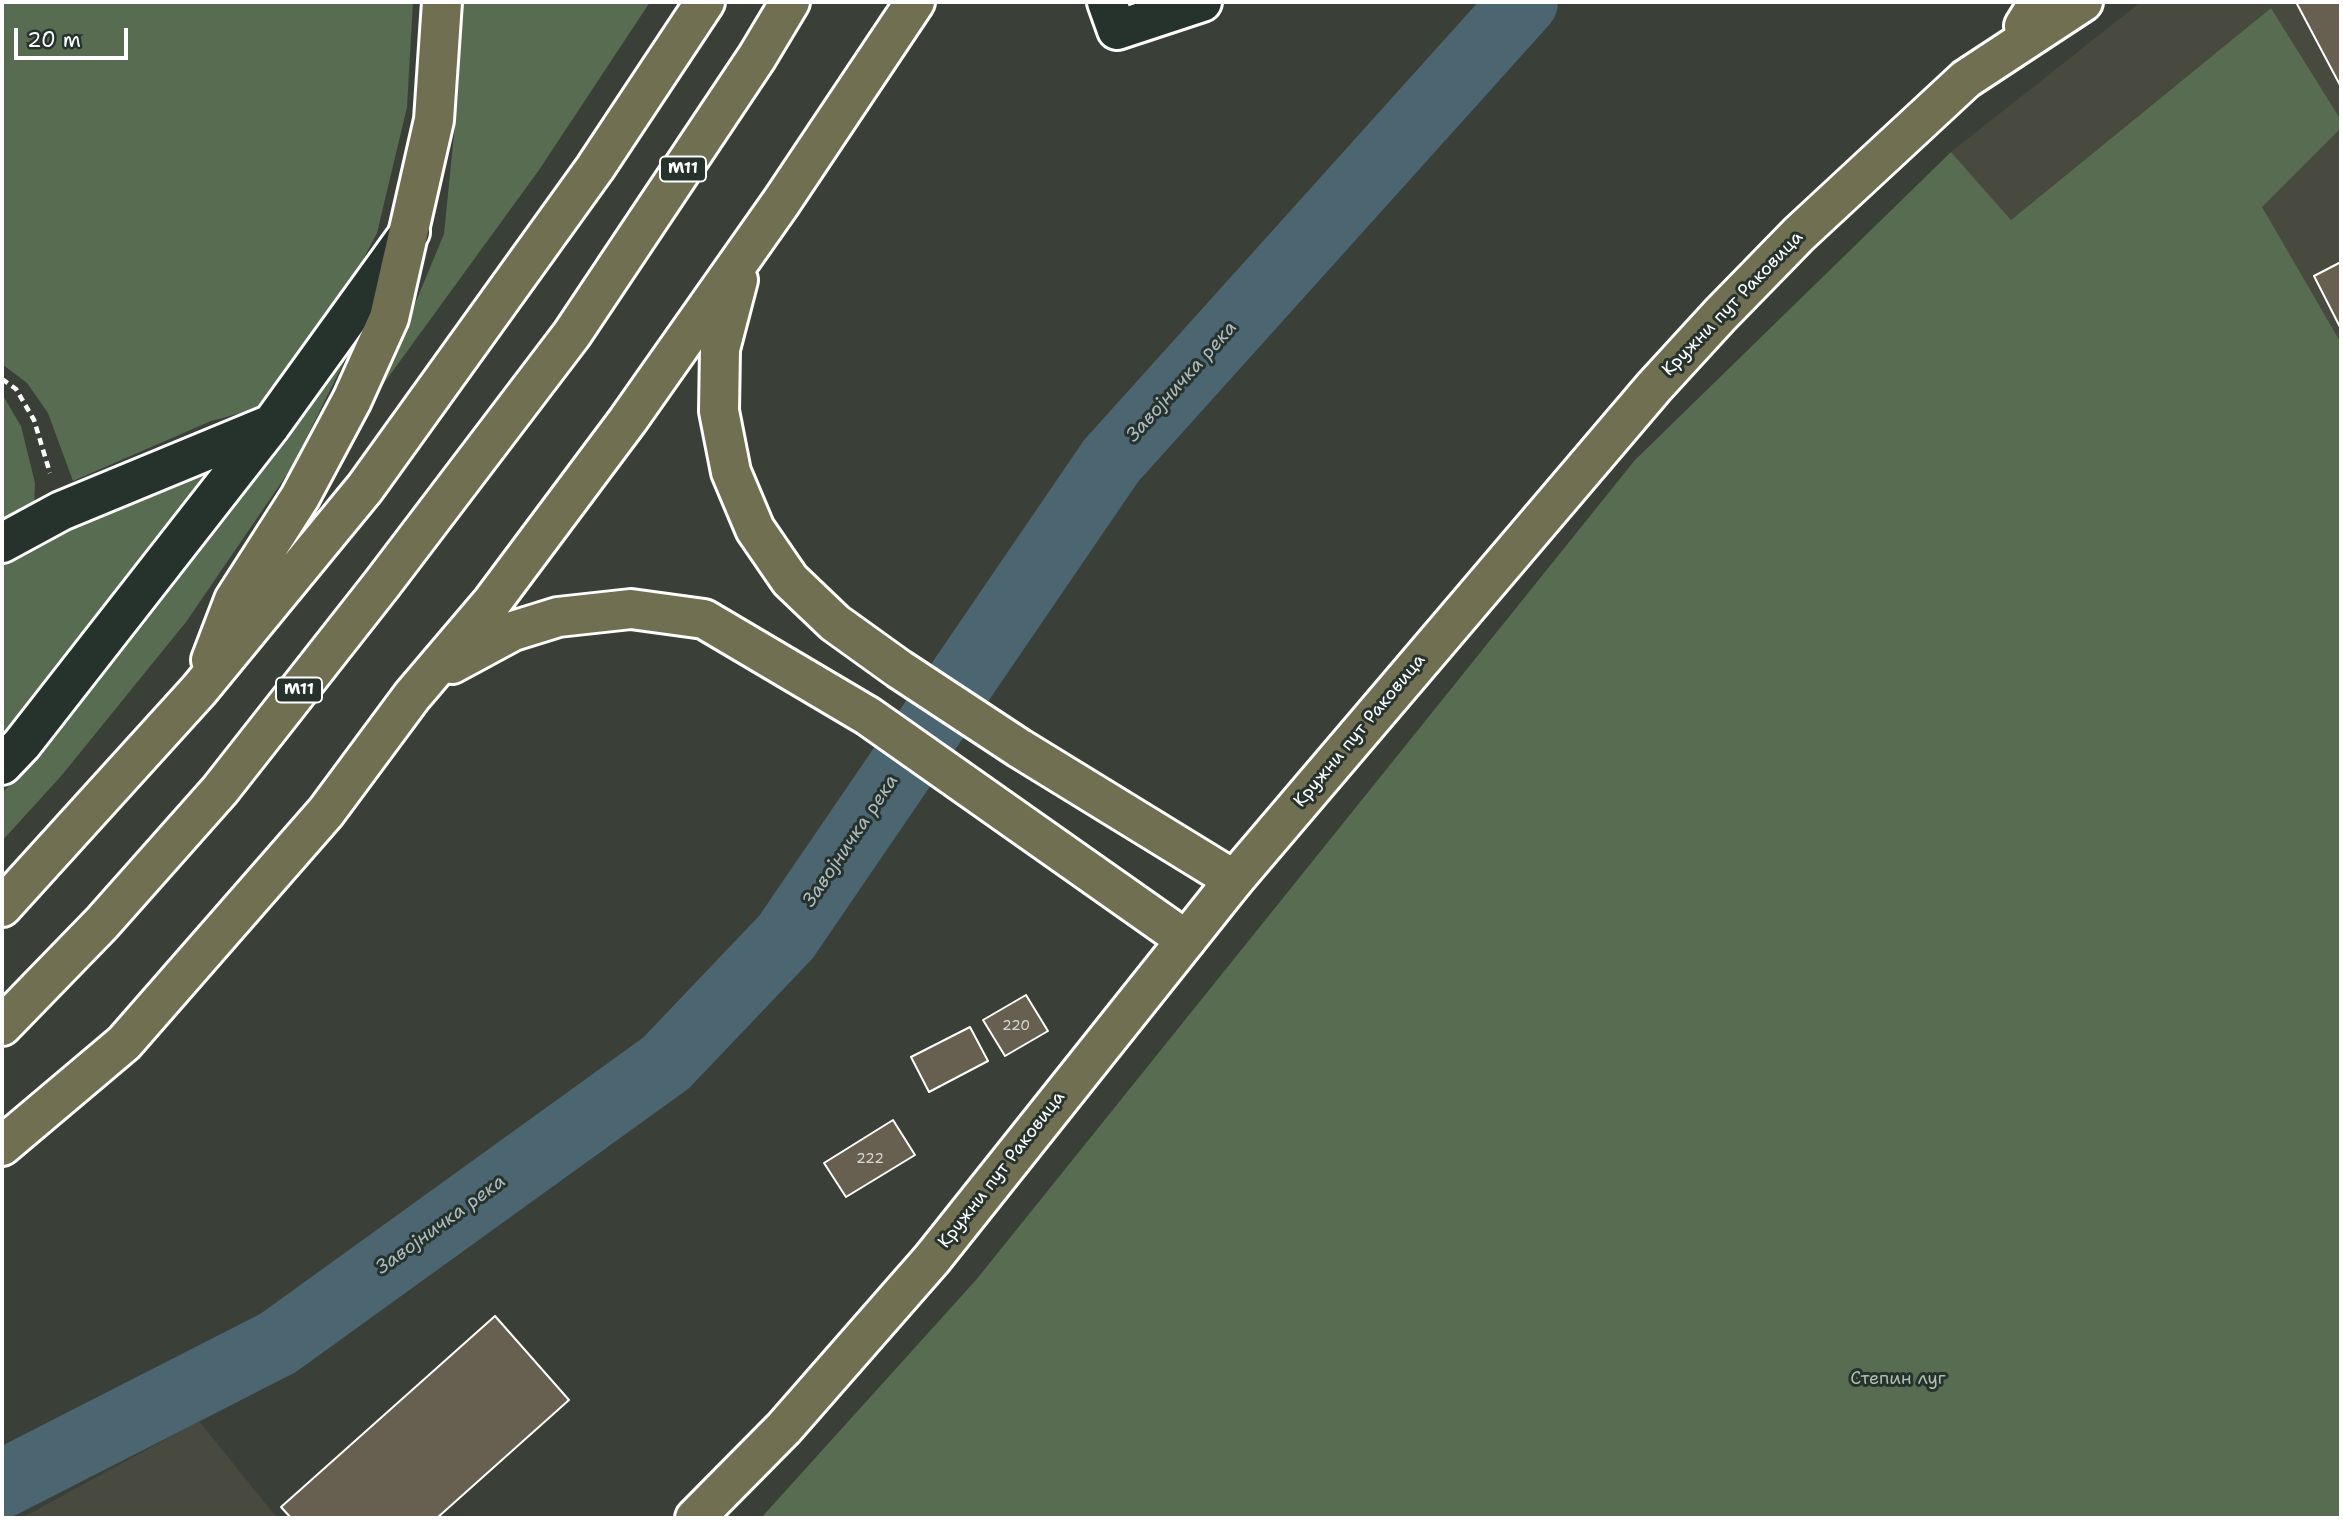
<!DOCTYPE html>
<meta charset="utf-8">
<style>
body{margin:0}
#map{position:relative;width:2343px;height:1520px;overflow:hidden;background:#3a4038;font-family:"Shantell Sans",sans-serif}
canvas{display:block}
.frame{position:absolute;inset:0;border:4px solid #fff;pointer-events:none}
.scale{position:absolute;left:14px;top:28px;width:114px;height:32px;box-sizing:border-box;border:4px solid #fff;border-top:0;padding-left:9px;font-size:21px;line-height:24px;white-space:nowrap;color:#fff;-webkit-text-stroke:5px #26332d;paint-order:stroke}
</style>
<div id="map">
<canvas width="2343" height="1520"></canvas>
<div class="frame"></div>
<div class="scale">20 m</div>
</div>
<script>
const g = document.querySelector('canvas').getContext('2d');
g.lineJoin = 'round';
function fillPath(path, color) {
  g.fillStyle = color;
  g.fill(path, 'evenodd');
}
function shape(rows) {
  const path = new Path2D();
  for (const r of rows) {
    path.moveTo(r[0], r[1]);
    for (let i = 2; i < r.length; i += 2) path.lineTo(r[i], r[i + 1]);
  }
  return path;
}
function trace(path, color, width, dash) {
  g.strokeStyle = color;
  g.lineWidth = width;
  g.lineCap = dash ? 'butt' : 'round';
  g.setLineDash(dash || []);
  g.stroke(path);
}
function write(font, color, halo, rows, align = 'center') {
  g.font = font + ' "Shantell Sans",sans-serif';
  g.lineWidth = 6;
  g.setLineDash([]);
  g.textBaseline = 'middle';
  g.strokeStyle = halo;
  g.fillStyle = color;
  for (const [text, x, y, turn = 0] of rows) {
    g.save();
    g.translate(x, y);
    g.rotate((+turn || 0) * Math.PI / 180);
    g.textAlign = isNaN(turn) ? turn : align;
    if (halo) g.strokeText(text, 0, 0);
    g.fillText(text, 0, 0);
    g.restore();
  }
}
const built = shape([
 [2141,2,2341,2,2341,120,2271,8,2011,220,1951,152],
 [2341,128,2341,343,2261,207],
 [199,1421,277,1518,22,1518]
]);
const green = shape([
 [2,2,413,2,407,107,377,233,337,309,264,407,211,421,73,481,48,413,27,383,2,364],
 [462,2,650,2,539,170,379,390,444,234,458,94],
 [2271,8,2341,120,2341,128,2262,207,2341,343,2341,1518,761,1518,976,1280,1635,460,1951,152,2011,220],
 [338,355,345,360,292,467,186,622,62,775,2,841,2,793,37,758],
 [2,394,21,426,35,483,34,509,2,527],
 [227,457,2,738,2,558,72,524]
]);
const river = shape([
 [2,1484,278,1343,666,1063,786,937,1111,461,1524,2]
]);
const building = shape([
 [2296,2,2341,2,2341,87,2296,2],
 [2341,262,2341,329,2314,276,2341,262],
 [1026,995,1048,1031,1005,1056,983,1020,1026,995],
 [970,1027,988,1061,929,1092,911,1057,970,1027],
 [893,1120,915,1155,846,1197,824,1163,893,1120],
 [495,1316,569,1400,437,1518,291,1518,281,1507,495,1316]
]);
const path = shape([
 [2,379,16,389,34,420,50,473]
]);
const minor = shape([
 [1107,2,1117,30,1202,2],
 [2,543,61,511,269,425],
 [2,765,22,744,271,425,410,232]
]);
const major = shape([
 [695,1518,784,1428,932,1259,1234,880,1654,387,1720,315,1799,234,1966,79,2083,2]
]);
const highway = shape([
 [2024,26,2039,2],
 [738,280,720,349,719,411,731,472,755,529,790,580,835,623,899,669,1019,748,1234,880],
 [211,660,234,600,300,497,352,400,389,318,434,120,442,2],
 [452,664,513,631,558,617,631,609,704,619,868,716,1186,940],
 [2,907,199,690,365,488,595,168,705,2],
 [2,1026,102,923,220,790,382,584,572,334,757,57,790,2],
 [2,1146,124,1043,326,812,412,696,492,602,628,420,782,201,915,2]
]);
const numberNames = [
 ["220",1016,1026],
 ["222",870,1159]
];
const shields = [
 [683,169,46],
 [299,690,46]
];
const shieldNames = [
 ["M11",683,169],
 ["M11",299,690]
];
const streetNames = [
 ["Кружни пут Раковица",1733,304,-46],
 ["Кружни пут Раковица",1360,731,-50],
 ["Кружни пут Раковица",1002,1170,-52]
];
const parkNames = [
 ["Степин луг",1898,1379]
];
const waterNames = [
 ["Завојничка река",1182,382,-48],
 ["Завојничка река",851,841,-56],
 ["Завојничка река",441,1225,-36]
];
fillPath(built, '#484a3f');
fillPath(green, '#576c50');
trace(river, '#4b6671', 68);
fillPath(building, '#676050');
trace(building, '#fff', 2);
trace(minor, '#fff', 44);
trace(major, '#fff', 44);
trace(highway, '#fff', 44);
trace(path, '#fff', 4.5, [7, 5]);
trace(minor, '#26332d', 38);
trace(major, '#716f52', 38);
trace(highway, '#716f52', 38);
write('14px', '#d9d7d3', null, numberNames);
for (const [x, y, w] of shields) {
  const box = new Path2D();
  box.roundRect(x - w / 2, y - 12.5, w, 25, 5);
  g.fillStyle = '#26332d';
  g.fill(box);
  trace(box, '#fff', 2);
}
write('bold 16px', '#fff', null, shieldNames);
write('18px', '#fff', '#26332d', streetNames);
write('18px', '#b3bdb0', '#26332d', parkNames);
write('italic 19px', '#aebabf', '#26332d', waterNames);
</script>
